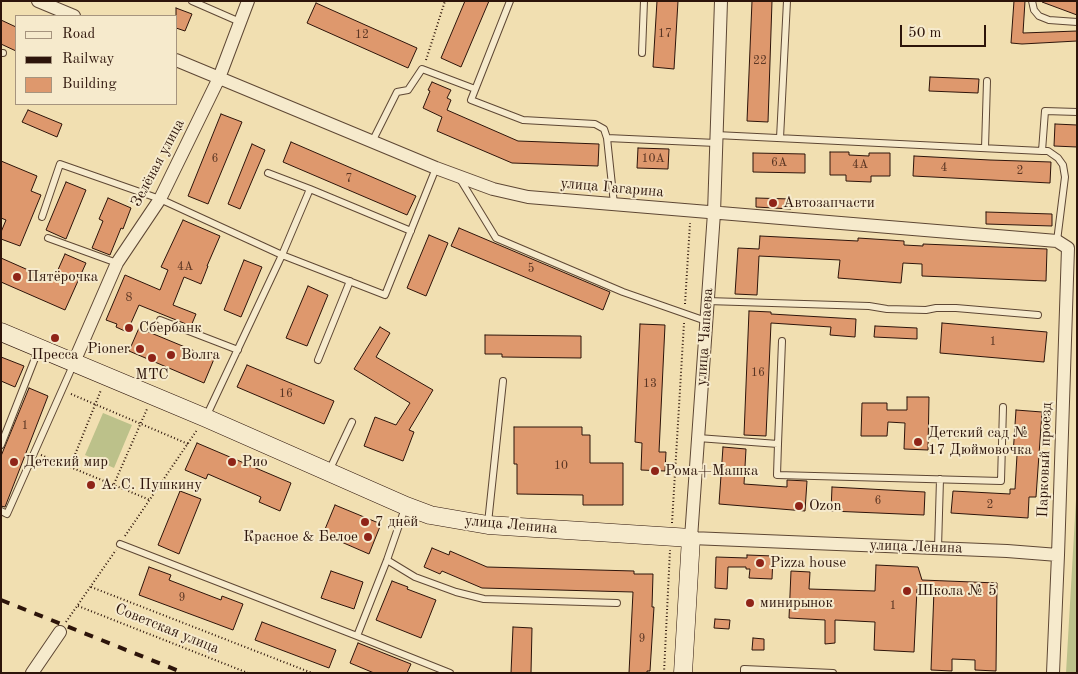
<!DOCTYPE html>
<meta charset="utf-8">
<style>
body{margin:0}
#map{position:relative;width:1078px;height:674px;overflow:hidden;background:#f1dfb1;font-family:"Old Standard TT",serif}
canvas{display:block}
.frame{position:absolute;inset:0;border:2px solid #2d140a;pointer-events:none}
.legend{position:absolute;left:15px;top:15px;width:162px;height:90px;box-sizing:border-box;background:#f6eacc;border:1px solid #a6947e;margin:0;padding:6px 9px;list-style:none;font-size:15px;color:#2d140a}
.legend li{display:flex;align-items:center;gap:10px;height:25px}
.legend b{width:25px;border:1px solid #a6947e}
.scale{position:absolute;left:900px;top:25px;width:86px;height:22px;box-sizing:border-box;border:2px solid #2d140a;border-top:0;padding-left:6px;font-size:15px;line-height:18px;white-space:nowrap;color:#2d140a;-webkit-text-stroke:4px #f6eacc;paint-order:stroke}
</style>
<div id="map">
<canvas width="1078" height="674"></canvas>
<div class="frame"></div>
<ul class="legend">
<li><b style="height:6px;background:#f6eacc"></b>Road</li>
<li><b style="height:6px;background:#2d140a"></b>Railway</li>
<li><b style="height:14px;background:#de986d"></b>Building</li>
</ul>
<div class="scale">50 m</div>
</div>
<script>
const g = document.querySelector('canvas').getContext('2d');
g.lineJoin = 'round';
function fillPath(path, color) {
  g.fillStyle = color;
  g.fill(path, 'evenodd');
}
function shape(rows) {
  const path = new Path2D();
  for (const r of rows) {
    path.moveTo(r[0], r[1]);
    for (let i = 2; i < r.length; i += 2) path.lineTo(r[i], r[i + 1]);
  }
  return path;
}
function trace(path, color, width, dash) {
  g.strokeStyle = color;
  g.lineWidth = width;
  g.lineCap = dash ? 'butt' : 'round';
  g.setLineDash(dash || []);
  g.stroke(path);
}
function write(font, color, halo, rows, align = 'center') {
  g.font = font + ' "Old Standard TT",serif';
  g.lineWidth = 4;
  g.setLineDash([]);
  g.textBaseline = 'middle';
  g.strokeStyle = halo;
  g.fillStyle = color;
  for (const [text, x, y, turn = 0] of rows) {
    g.save();
    g.translate(x, y);
    g.rotate((+turn || 0) * Math.PI / 180);
    g.textAlign = isNaN(turn) ? turn : align;
    if (halo) g.strokeText(text, 0, 0);
    g.fillText(text, 0, 0);
    g.restore();
  }
}
const green = shape([
 [103,413,132,425,114,468,85,455],
 [1077,482,1077,673,1066,673]
]);
const building = shape([
 [465,1,489,1,461,67,441,58,465,1],
 [657,1,678,1,674,69,653,67,657,1],
 [752,1,772,1,768,122,747,121,752,1],
 [1014,1,1025,1,1023,33,1077,31,1077,41,1022,44,1011,43,1014,1],
 [1042,1,1077,1,1077,15,1042,2,1042,1],
 [316,3,417,48,408,68,307,23,316,3],
 [176,8,192,14,185,31,176,28,176,8],
 [1,20,16,27,16,51,1,44,1,20],
 [930,77,979,79,978,93,929,91,930,77],
 [432,82,451,90,447,98,451,100,447,110,518,141,599,144,598,166,512,163,437,131,442,117,423,108,430,91,428,90,432,82],
 [28,110,62,124,57,137,22,122,28,110],
 [221,114,242,122,208,204,188,196,221,114],
 [1055,124,1077,125,1077,147,1054,146,1055,124],
 [291,142,416,196,407,215,283,162,291,142],
 [252,144,265,150,240,209,228,204,252,144],
 [638,148,669,149,668,169,637,168,638,148],
 [830,152,849,152,849,155,869,156,869,153,890,153,890,176,871,176,871,182,846,181,846,175,830,175,830,152],
 [753,153,805,154,805,173,753,172,753,153],
 [914,156,990,160,1051,162,1050,183,913,176,914,156],
 [1,161,37,176,31,191,41,195,20,246,1,239,1,232,6,220,1,218,1,161],
 [66,182,86,190,66,239,46,230,66,182],
 [108,198,131,208,123,229,121,228,110,255,92,248,103,221,99,219,108,198],
 [756,198,791,199,791,209,756,207,756,198],
 [986,212,1052,214,1052,226,986,224,986,212],
 [183,220,220,236,207,266,208,266,201,284,184,277,173,305,196,314,191,326,139,305,127,332,116,327,117,324,106,320,125,275,160,290,168,270,161,267,183,220],
 [459,228,610,292,603,310,451,246,459,228],
 [429,235,448,243,426,296,407,288,429,235],
 [760,236,858,241,858,238,904,241,904,245,923,246,923,244,1047,249,1046,281,922,276,922,264,903,263,901,283,838,278,840,260,759,256,757,295,735,294,738,248,759,249,760,236],
 [65,254,86,263,65,310,1,282,1,258,53,281,65,254],
 [244,260,262,267,241,317,224,310,244,260],
 [308,286,328,295,307,346,286,338,308,286],
 [749,311,771,312,771,314,856,319,855,337,830,335,831,327,771,323,766,436,744,435,749,311],
 [942,323,1047,332,1044,362,940,353,942,323],
 [640,324,665,325,659,452,666,452,665,471,641,470,642,443,635,442,640,324],
 [875,326,917,328,917,339,874,337,875,326],
 [380,327,390,333,376,357,433,390,409,430,414,432,403,461,364,446,375,417,396,425,410,403,354,369,380,327],
 [139,328,214,359,204,383,129,351,139,328],
 [485,335,581,336,581,358,502,357,502,354,485,354,485,335],
 [1,357,24,366,15,387,1,381,1,357],
 [247,365,334,401,324,424,237,387,247,365],
 [29,388,48,396,5,507,1,506,1,456,29,388],
 [907,397,929,397,928,450,904,449,905,423,888,422,887,436,861,436,862,403,887,403,887,410,907,410,907,397],
 [1016,410,1042,412,1036,497,1029,497,1028,518,951,513,953,491,1010,494,1010,489,1015,489,1017,455,1013,455,1016,410],
 [514,427,582,427,582,435,590,435,590,463,623,463,623,505,583,505,583,495,517,494,517,464,514,464,514,427],
 [197,443,291,483,280,511,259,502,261,497,208,474,206,479,185,470,197,443],
 [723,447,746,449,744,484,787,487,787,480,807,481,805,511,719,504,723,447],
 [832,487,925,492,924,515,831,511,832,487],
 [180,491,201,499,179,554,158,545,180,491],
 [335,505,381,524,369,554,323,534,335,505],
 [432,548,449,555,450,551,487,567,634,571,634,574,653,574,652,607,654,607,650,671,647,671,647,673,629,673,633,592,482,588,442,571,440,574,424,567,432,548],
 [747,555,773,556,772,579,749,578,750,569,746,569,746,567,728,567,727,589,715,588,716,557,747,558,747,555],
 [876,565,918,567,922,580,997,583,996,671,975,670,975,660,952,659,952,671,931,670,934,590,917,589,914,652,874,650,875,622,835,620,835,643,825,644,825,620,789,618,791,571,810,572,809,589,875,591,876,565],
 [149,567,171,575,169,580,221,600,222,596,243,604,233,630,139,595,149,567],
 [331,571,363,582,354,609,321,598,331,571],
 [392,581,408,587,407,589,436,600,421,638,376,620,392,581],
 [715,619,730,620,729,629,714,628,715,619],
 [262,622,336,650,329,668,255,640,262,622],
 [513,627,532,628,531,673,511,673,513,627],
 [753,638,764,639,764,650,752,650,753,638],
 [358,643,411,664,407,673,374,673,350,663,358,643]
]);
const path = shape([
 [426,60,445,1],
 [685,304,690,223],
 [71,394,188,444],
 [41,455,150,500],
 [70,467,101,390],
 [114,484,147,409],
 [672,523,684,323],
 [125,536,197,430],
 [91,587,312,673],
 [78,606,248,673],
 [66,622,116,550],
 [664,673,670,550]
]);
const service = shape([
 [192,1,240,22],
 [510,1,471,100,523,120,595,124,604,129,607,138,614,204],
 [1032,1,1034,10,1039,16,1049,20,1077,22],
 [1,53,3,53],
 [642,53,644,1],
 [716,135,1042,151],
 [607,138,716,143],
 [780,138,787,1],
 [372,142,397,92,408,90,422,69,475,89],
 [985,148,987,81],
 [268,173,310,189],
 [460,179,496,238,623,292,706,321],
 [42,217,60,164,160,199,282,255,206,417],
 [411,231,310,189,282,255,385,295,436,168],
 [48,238,117,263],
 [1057,241,1065,177,1063,165,1058,158,1048,151,1042,151,1045,111,1077,112],
 [707,301,869,306,887,309,926,310,936,308,956,308,1038,315],
 [160,320,238,350],
 [318,360,350,281],
 [698,438,778,444,782,341],
 [778,444,777,475,1001,481,1003,407],
 [1,445,39,348],
 [329,471,352,422],
 [405,508,387,560,357,636,450,673],
 [1,511,7,514,74,363],
 [488,523,503,381],
 [120,544,357,636],
 [938,548,940,479],
 [387,560,415,577,456,592,484,599,617,603],
 [744,673,744,669,833,673]
]);
const minor = shape([
 [38,1,74,16],
 [721,1,714,213,691,538,1007,551,1058,555],
 [176,60,436,168,493,189,528,197,1057,241,1068,248,1058,555,1053,673],
 [74,362,117,263,160,199,219,78,248,1],
 [32,673,60,632]
]);
const secondary = shape([
 [1,332,206,418,406,506,430,515,488,525,691,538,683,673]
]);
const rail = shape([
 [1,600,184,673]
]);
const markers = [
 [773,203,5,"#8f2418"],
 [17,277,5,"#8f2418"],
 [129,328,5,"#8f2418"],
 [55,338,5,"#8f2418"],
 [140,349,5,"#8f2418"],
 [171,355,5,"#8f2418"],
 [152,358,5,"#8f2418"],
 [918,442,5,"#8f2418"],
 [14,462,5,"#8f2418"],
 [232,462,5,"#8f2418"],
 [655,471,5,"#8f2418"],
 [91,485,5,"#8f2418"],
 [799,506,5,"#8f2418"],
 [365,522,5,"#8f2418"],
 [368,537,5,"#8f2418"],
 [760,563,5,"#8f2418"],
 [907,591,5,"#8f2418"],
 [750,603,5,"#8f2418"]
];
const numberNames = [
 ["17",665,34],
 ["12",362,35],
 ["22",760,61],
 ["6",215,159],
 ["10А",653,159],
 ["6А",779,163],
 ["4А",860,165],
 ["4",944,168],
 ["2",1020,171],
 ["7",349,179],
 ["4А",185,267],
 ["5",531,269],
 ["8",129,298],
 ["1",993,342],
 ["16",758,373],
 ["13",650,384],
 ["16",286,394],
 ["1",25,426],
 ["10",561,466],
 ["6",878,501],
 ["2",990,505],
 ["9",182,598],
 ["1",893,606],
 ["9",642,639]
];
const streetNames = [
 ["Зелёная улица",158,163,-62],
 ["улица Гагарина",612,188,5],
 ["улица Чапаева",705,337,-86],
 ["Парковый проезд",1045,460,-88],
 ["улица Ленина",511,525,5],
 ["улица Ленина",916,547,2],
 ["Советская улица",167,629,22]
];
const poiNames = [
 ["Автозапчасти",783,203],
 ["Пятёрочка",27,277],
 ["Сбербанк",139,328],
 ["Pioner",130,349,"right"],
 ["Пресса",55,355,"center"],
 ["Волга",181,355],
 ["МТС",152,375,"center"],
 ["Детский сад №",928,433],
 ["17 Дюймовочка",928,450],
 ["Детский мир",24,462],
 ["Рио",242,462],
 ["Рома+Машка",665,471],
 ["А. С. Пушкину",101,485],
 ["Ozon",809,506],
 ["7 дней",375,522],
 ["Красное & Белое",358,537,"right"],
 ["Pizza house",770,563],
 ["Школа № 5",917,591],
 ["минирынок",760,603]
];
fillPath(green, '#bcc18a');
fillPath(building, '#de986d');
trace(building, '#2d140a', 1);
trace(service, '#5e4734', 8);
trace(minor, '#5e4734', 14);
trace(secondary, '#2d140a', 19);
trace(path, '#2d140a', 2, [1, 2.5]);
trace(service, '#f6eacc', 6);
trace(minor, '#f6eacc', 12);
trace(secondary, '#f6eacc', 18);
trace(rail, '#2d140a', 4, [9, 9]);
for (const [x, y, r, color] of markers) {
  const dot = new Path2D();
  dot.arc(x, y, r, 0, 2 * Math.PI);
  g.fillStyle = color;
  g.fill(dot);
  trace(dot, '#f6eacc', 2);
}
write('12px', '#593523', null, numberNames);
write('15px', '#2d140a', '#f6eacc', streetNames);
write('15px', '#2d140a', '#f6eacc', poiNames, 'left');
</script>
